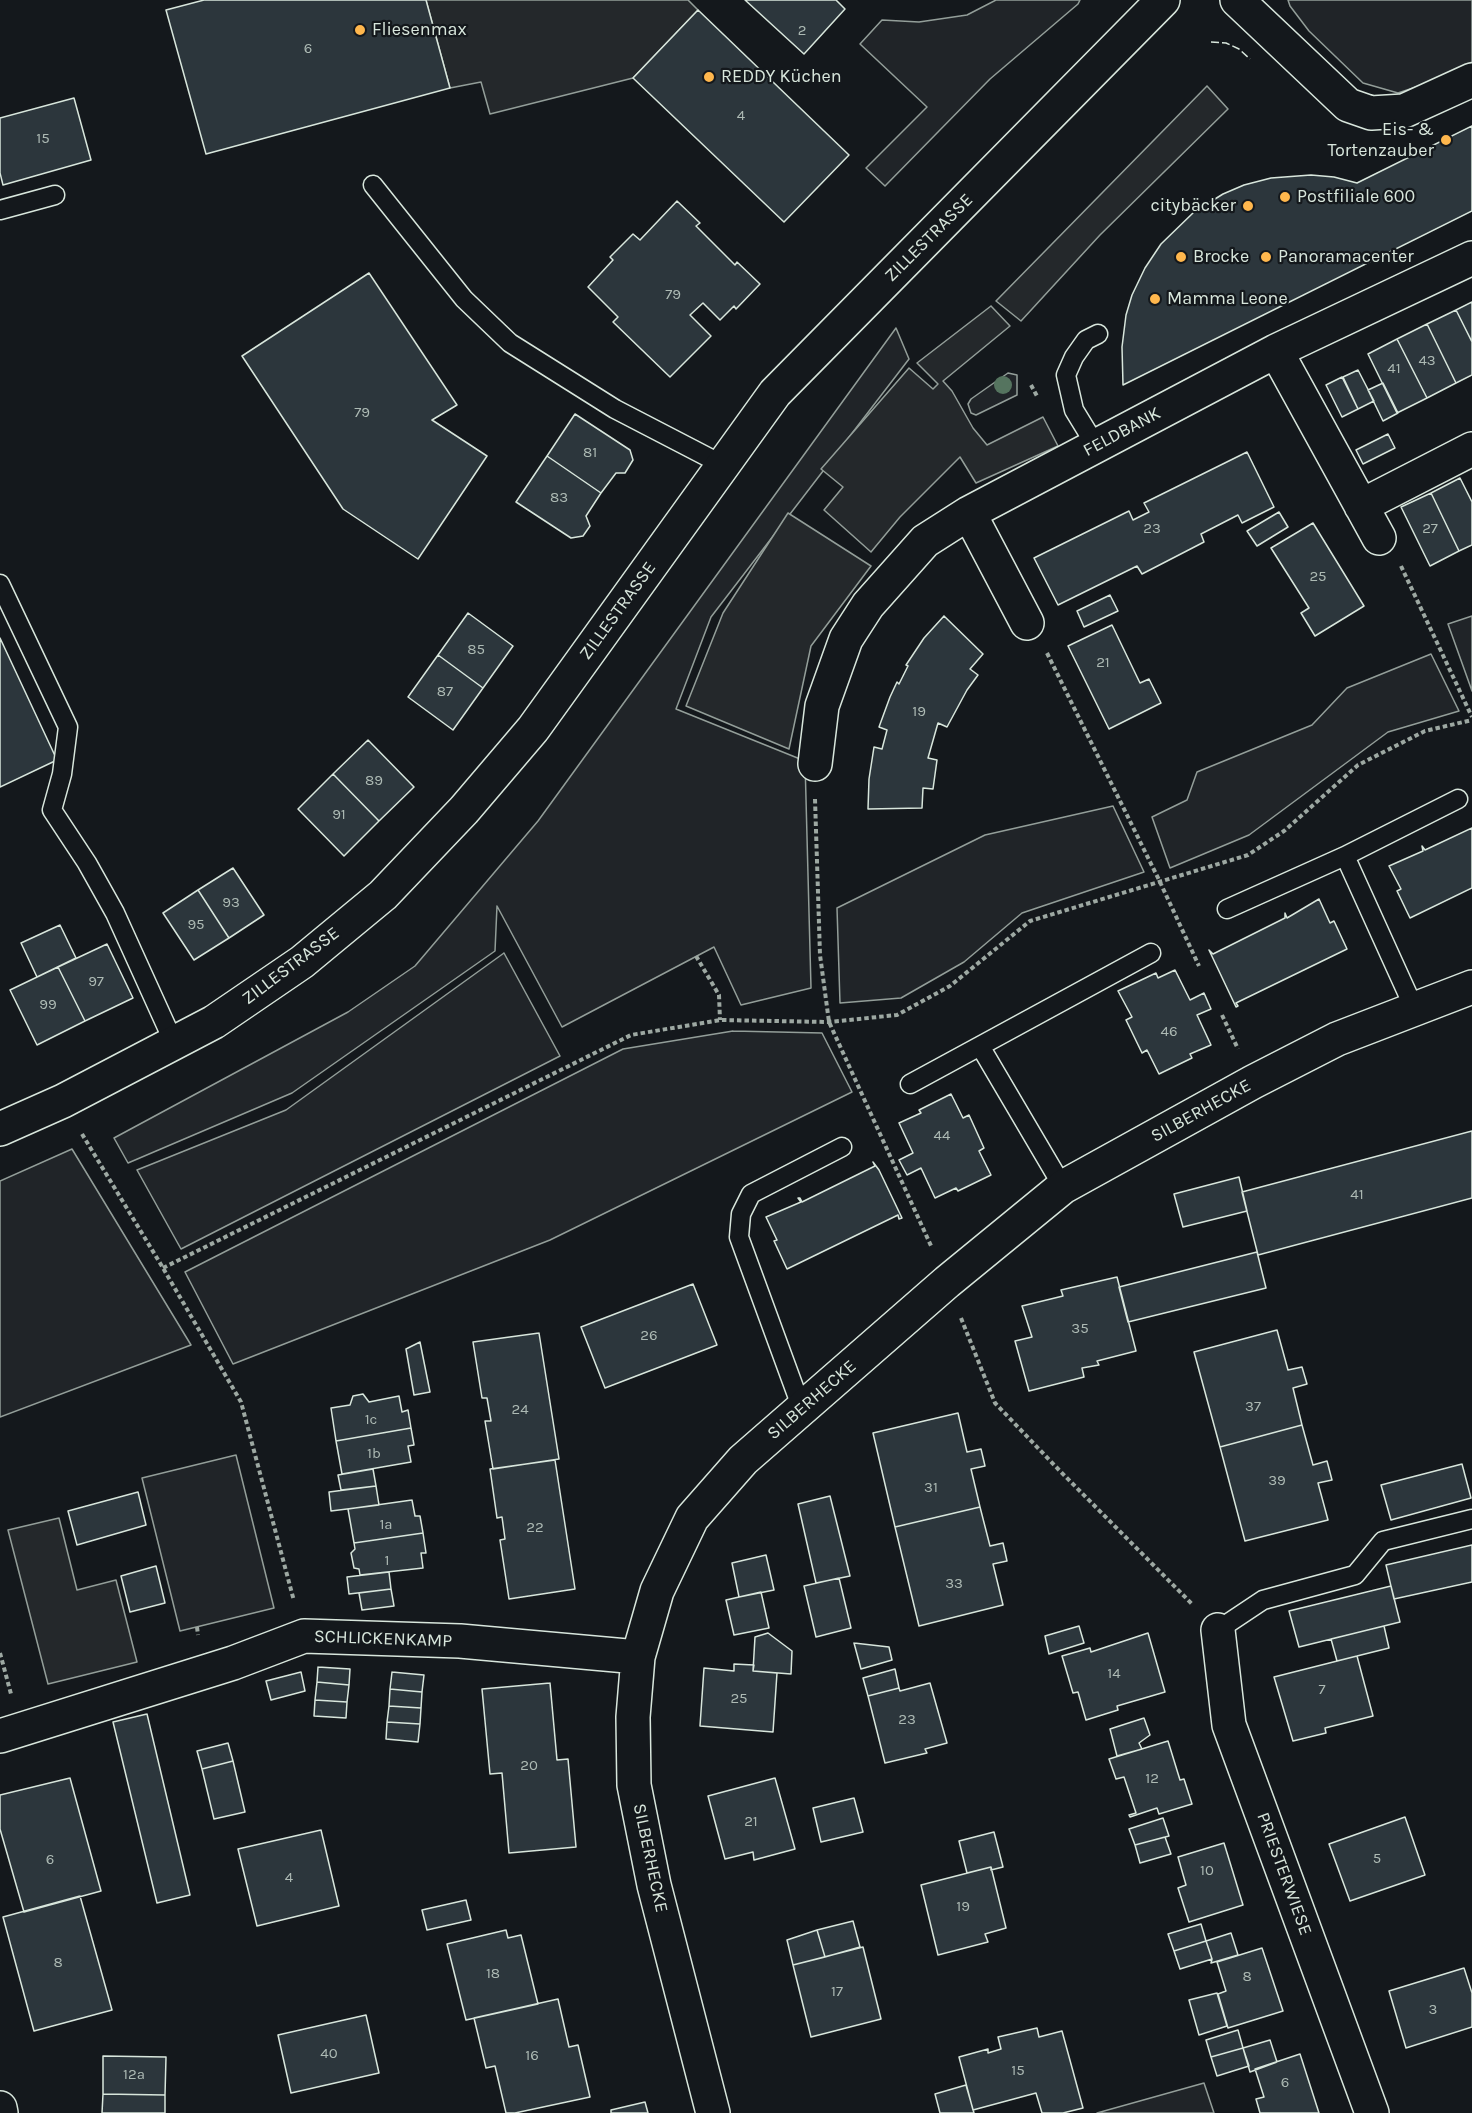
<!DOCTYPE html>
<meta charset="utf-8">
<style>
body{margin:0}
canvas{display:block;background:#14181c}
</style>
<canvas width="1472" height="2113"></canvas>
<script>
const g = document.querySelector('canvas').getContext('2d');
g.lineJoin = 'round';
function fillPath(path, color) {
  g.fillStyle = color;
  g.fill(path, 'evenodd');
}
function shape(rows) {
  const path = new Path2D();
  for (const r of rows) {
    path.moveTo(r[0], r[1]);
    for (let i = 2; i < r.length; i += 2) path.lineTo(r[i], r[i + 1]);
  }
  return path;
}
function trace(path, color, width, dash) {
  g.strokeStyle = color;
  g.lineWidth = width;
  g.lineCap = dash ? 'butt' : 'round';
  g.setLineDash(dash || []);
  g.stroke(path);
}
function write(font, color, halo, rows, align = 'center') {
  g.font = font + ' Karla,sans-serif';
  g.lineWidth = 4.5;
  g.setLineDash([]);
  g.textBaseline = 'middle';
  g.strokeStyle = halo;
  g.fillStyle = color;
  for (const [text, x, y, turn = 0] of rows) {
    g.save();
    g.translate(x, y);
    g.rotate((+turn || 0) * Math.PI / 180);
    g.textAlign = isNaN(turn) ? turn : align;
    if (halo) g.strokeText(text, 0, 0);
    g.fillText(text, 0, 0);
    g.restore();
  }
}
const green = shape([
 [996,0,1080,0,1078,4,990,79,885,186,866,168,927,107,860,44,882,20,919,22,967,15,996,0],
 [1288,0,1472,0,1472,62,1425,84,1398,93,1363,83,1309,31,1290,6,1288,0],
 [896,328,909,359,711,617,676,709,805,761,811,988,741,1005,714,947,562,1027,497,906,495,951,292,1093,128,1163,114,1138,348,1012,415,966,538,821,896,328],
 [1008,373,1017,375,1017,395,976,415,971,413,968,404,971,399,1008,373],
 [1472,616,1472,691,1448,624,1472,616],
 [1431,654,1459,711,1388,732,1249,835,1170,868,1152,817,1187,800,1197,772,1312,725,1347,688,1431,654],
 [1113,806,1144,872,1022,913,964,962,901,998,840,1003,837,908,985,835,1113,806],
 [504,953,560,1056,181,1249,137,1170,286,1110,504,953],
 [733,1031,822,1033,852,1092,550,1240,233,1364,185,1272,623,1049,733,1031],
 [72,1149,191,1345,0,1417,0,1181,72,1149],
 [236,1455,274,1608,180,1631,142,1478,236,1455],
 [1204,2083,1214,2113,1097,2113,1204,2083]
]);
const parking = shape([
 [426,0,688,0,698,10,633,78,490,114,481,82,450,88,426,0],
 [1207,86,1228,109,1100,235,1021,321,996,301,1207,86],
 [991,306,1010,326,943,381,952,391,973,428,987,445,1043,417,1058,446,976,483,960,457,900,517,871,552,824,510,843,487,821,469,909,368,933,389,938,384,917,363,991,306],
 [788,513,871,566,811,646,789,749,686,706,723,613,788,513],
 [59,1518,77,1590,116,1580,137,1662,48,1684,8,1530,59,1518]
]);
const building = shape([
 [204,0,426,0,450,88,206,154,166,10,204,0],
 [745,0,836,0,845,9,804,54,745,0],
 [698,10,849,155,784,222,633,78,698,10],
 [74,98,91,160,3,185,0,173,0,118,74,98],
 [1472,126,1472,211,1123,385,1122,347,1126,315,1132,295,1145,268,1161,244,1194,212,1223,194,1244,185,1271,178,1311,175,1334,177,1357,183,1472,126],
 [677,201,700,223,696,226,735,265,737,262,760,284,736,309,734,306,720,320,703,303,690,315,711,336,670,377,613,322,618,317,588,287,613,260,610,257,633,234,640,240,677,201],
 [369,273,457,405,432,420,487,456,418,559,343,509,242,356,369,273],
 [1472,302,1472,342,1456,310,1472,302],
 [1456,310,1472,342,1472,375,1456,383,1427,324,1456,310],
 [1427,324,1456,383,1427,398,1397,339,1427,324],
 [1397,339,1427,398,1397,413,1368,354,1397,339],
 [1358,370,1374,401,1358,409,1343,377,1358,370],
 [1342,377,1358,409,1342,417,1326,385,1342,377],
 [1383,383,1398,413,1383,421,1368,390,1383,383],
 [575,414,630,450,633,460,625,473,616,473,601,493,547,456,575,414],
 [1388,434,1395,448,1363,464,1356,450,1388,434],
 [1247,452,1274,507,1242,523,1238,515,1201,534,1204,542,1142,574,1137,566,1058,605,1034,558,1129,511,1133,520,1149,512,1144,503,1247,452],
 [547,456,601,493,586,516,590,526,583,536,571,538,516,502,547,456],
 [1460,478,1472,502,1472,545,1459,551,1431,493,1460,478],
 [1431,493,1459,551,1430,566,1401,507,1431,493],
 [1279,512,1288,527,1257,546,1247,531,1279,512],
 [1313,523,1364,606,1315,636,1301,613,1309,608,1271,548,1313,523],
 [1110,595,1118,611,1084,627,1077,611,1110,595],
 [468,613,513,646,483,688,438,655,468,613],
 [944,616,983,654,970,669,978,675,967,690,947,727,938,723,928,758,937,760,933,789,923,788,922,808,868,809,869,779,874,747,882,749,887,730,879,727,890,697,897,682,899,684,908,666,906,665,924,638,944,616],
 [1112,625,1140,683,1149,679,1161,703,1109,729,1068,646,1112,625],
 [0,638,57,760,0,787,0,638],
 [438,655,483,688,453,730,408,697,438,655],
 [368,740,414,787,379,821,333,774,368,740],
 [333,774,379,821,344,856,298,809,333,774],
 [1472,828,1472,888,1410,918,1397,891,1401,889,1389,866,1423,851,1422,846,1425,850,1472,828],
 [233,868,264,915,229,938,198,890,233,868],
 [198,890,229,938,194,960,163,913,198,890],
 [1319,899,1330,923,1334,921,1347,949,1236,1003,1238,1006,1236,1007,1209,950,1213,954,1285,918,1285,913,1287,918,1319,899],
 [60,925,76,958,37,977,21,943,60,925],
 [107,944,133,998,85,1021,58,967,107,944],
 [58,967,85,1021,37,1045,10,990,58,967],
 [1175,970,1190,1000,1204,993,1211,1009,1197,1015,1211,1045,1190,1054,1192,1058,1159,1074,1147,1050,1142,1053,1126,1020,1132,1017,1118,991,1156,973,1158,978,1175,970],
 [951,1094,963,1118,969,1115,984,1148,979,1151,991,1175,958,1191,956,1188,935,1198,921,1168,907,1175,899,1160,913,1153,899,1123,921,1113,919,1110,951,1094],
 [1472,1131,1472,1198,1258,1255,1242,1192,1472,1131],
 [873,1162,879,1170,902,1218,899,1219,898,1215,787,1269,774,1241,777,1240,766,1217,801,1202,798,1198,800,1198,802,1202,875,1166,873,1162],
 [1239,1177,1247,1211,1183,1227,1174,1194,1239,1177],
 [1257,1252,1266,1288,1128,1322,1119,1287,1257,1252],
 [1117,1277,1136,1351,1097,1361,1099,1365,1082,1368,1084,1377,1029,1391,1015,1341,1032,1337,1022,1306,1063,1296,1061,1290,1117,1277],
 [693,1284,717,1345,605,1388,581,1327,693,1284],
 [1277,1330,1288,1370,1302,1367,1307,1384,1293,1388,1302,1425,1220,1447,1194,1352,1277,1330],
 [539,1333,559,1459,493,1469,485,1421,491,1421,487,1398,482,1398,473,1342,539,1333],
 [420,1342,430,1392,414,1395,406,1349,420,1342],
 [363,1394,369,1402,399,1396,402,1412,408,1410,411,1428,336,1441,331,1408,350,1405,353,1396,363,1394],
 [958,1413,967,1452,981,1449,985,1466,971,1469,980,1507,895,1527,873,1433,958,1413],
 [1302,1425,1313,1465,1327,1461,1332,1480,1318,1483,1328,1520,1245,1541,1220,1447,1302,1425],
 [411,1428,414,1445,408,1446,411,1462,342,1474,336,1441,411,1428],
 [555,1460,575,1589,509,1599,500,1540,505,1539,502,1517,497,1518,490,1469,555,1460],
 [1462,1464,1471,1498,1391,1520,1381,1485,1462,1464],
 [373,1469,376,1486,341,1490,338,1475,373,1469],
 [376,1486,379,1505,331,1511,329,1492,376,1486],
 [138,1492,146,1525,77,1545,68,1511,138,1492],
 [830,1496,850,1576,816,1583,798,1504,830,1496],
 [412,1500,415,1516,420,1516,423,1533,354,1543,348,1509,412,1500],
 [980,1507,990,1546,1003,1543,1007,1561,993,1564,1003,1605,919,1626,895,1527,980,1507],
 [423,1533,426,1553,421,1553,423,1568,360,1575,359,1569,354,1568,351,1553,355,1549,354,1543,423,1533],
 [1472,1545,1472,1582,1394,1599,1386,1565,1472,1545],
 [766,1555,774,1590,739,1597,732,1563,766,1555],
 [156,1566,165,1603,130,1612,121,1576,156,1566],
 [389,1572,391,1589,349,1594,347,1577,389,1572],
 [839,1578,851,1628,816,1637,804,1586,839,1578],
 [1391,1586,1400,1622,1299,1647,1289,1611,1391,1586],
 [391,1589,394,1606,362,1610,359,1593,391,1589],
 [761,1592,769,1628,734,1635,726,1600,761,1592],
 [1079,1626,1084,1643,1049,1654,1045,1636,1079,1626],
 [1384,1626,1389,1648,1337,1661,1331,1639,1384,1626],
 [768,1633,792,1651,791,1674,753,1671,755,1637,768,1633],
 [1148,1633,1165,1692,1117,1706,1118,1710,1086,1720,1078,1692,1073,1693,1062,1656,1090,1648,1091,1652,1148,1633],
 [854,1643,889,1647,892,1660,861,1669,854,1643],
 [1357,1656,1373,1716,1325,1728,1326,1733,1293,1741,1274,1677,1357,1656],
 [734,1664,754,1665,753,1671,777,1673,773,1732,700,1726,704,1668,734,1671,734,1664],
 [318,1667,350,1669,349,1685,317,1682,318,1667],
 [895,1669,899,1688,868,1696,863,1678,895,1669],
 [301,1672,305,1691,271,1700,266,1681,301,1672],
 [392,1672,424,1675,422,1692,390,1689,392,1672],
 [317,1682,349,1685,347,1702,315,1700,317,1682],
 [550,1683,557,1760,568,1759,576,1847,509,1853,502,1773,490,1774,482,1689,550,1683],
 [930,1683,947,1743,925,1749,927,1753,885,1763,868,1696,899,1688,900,1691,930,1683],
 [390,1689,422,1692,421,1708,389,1706,390,1689],
 [315,1700,347,1702,346,1718,314,1716,315,1700],
 [389,1706,421,1708,420,1724,387,1722,389,1706],
 [147,1714,190,1895,157,1903,113,1722,147,1714],
 [1144,1718,1150,1735,1139,1743,1142,1749,1117,1756,1110,1729,1144,1718],
 [387,1722,420,1724,418,1742,386,1739,387,1722],
 [1168,1741,1180,1780,1184,1779,1192,1804,1159,1814,1157,1808,1130,1817,1129,1815,1136,1813,1124,1777,1116,1779,1109,1759,1168,1741],
 [228,1743,233,1761,202,1769,197,1751,228,1743],
 [233,1761,245,1812,214,1819,202,1769,233,1761],
 [70,1778,101,1891,24,1912,0,1829,0,1795,70,1778],
 [775,1778,795,1849,754,1860,753,1852,725,1859,708,1796,775,1778],
 [854,1798,863,1832,821,1842,813,1808,854,1798],
 [1405,1817,1425,1875,1350,1901,1329,1844,1405,1817],
 [1163,1818,1169,1836,1135,1845,1129,1829,1163,1818],
 [321,1830,339,1906,257,1926,238,1849,321,1830],
 [994,1832,1003,1867,991,1870,991,1867,967,1873,959,1841,994,1832],
 [1165,1837,1171,1854,1140,1863,1135,1845,1165,1837],
 [1224,1843,1243,1905,1189,1922,1178,1888,1186,1885,1178,1857,1224,1843],
 [991,1867,1006,1928,985,1934,988,1942,938,1955,921,1885,991,1867],
 [80,1896,112,2010,34,2031,3,1917,80,1896],
 [466,1900,471,1920,427,1930,422,1910,466,1900],
 [853,1921,860,1947,825,1957,817,1930,853,1921],
 [1201,1924,1206,1941,1174,1951,1168,1934,1201,1924],
 [506,1930,508,1938,521,1935,538,2004,466,2020,447,1944,506,1930],
 [817,1930,825,1957,793,1965,787,1940,817,1930],
 [1231,1933,1238,1955,1211,1963,1212,1959,1206,1941,1231,1933],
 [1206,1941,1212,1959,1180,1969,1174,1951,1206,1941],
 [863,1947,881,2019,811,2037,793,1965,863,1947],
 [1262,1948,1283,2011,1228,2028,1218,1994,1226,1991,1217,1962,1262,1948],
 [1464,1968,1472,1993,1472,2027,1406,2048,1389,1991,1464,1968],
 [1217,1993,1227,2026,1199,2035,1189,2000,1217,1993],
 [558,1999,569,2047,578,2045,590,2097,515,2113,506,2113,495,2066,486,2068,474,2018,558,1999],
 [366,2015,379,2073,291,2093,278,2035,366,2015],
 [1037,2028,1039,2037,1062,2031,1083,2108,1063,2113,1042,2113,1036,2093,973,2110,959,2057,988,2049,988,2053,1001,2049,998,2037,1037,2028],
 [1238,2030,1243,2048,1211,2057,1206,2040,1238,2030],
 [1270,2040,1277,2062,1250,2072,1243,2048,1270,2040],
 [1243,2048,1249,2066,1217,2076,1211,2057,1243,2048],
 [1300,2054,1319,2113,1260,2113,1256,2099,1264,2097,1255,2069,1300,2054],
 [103,2056,166,2057,165,2095,103,2094,103,2056],
 [966,2085,974,2113,940,2113,935,2094,966,2085],
 [103,2094,165,2095,165,2113,102,2113,103,2094],
 [645,2102,648,2113,611,2113,611,2110,645,2102]
]);
const path = shape([
 [1031,385,1038,398],
 [1401,566,1472,717],
 [1047,653,1160,882,1199,966],
 [815,799,820,955,829,1022,932,1248],
 [696,956,719,995,720,1020],
 [1222,1015,1238,1049],
 [82,1134,163,1268,241,1402,294,1601],
 [163,1268,631,1035,720,1020,829,1022,897,1015,950,986,1030,921,1248,855,1284,831,1358,765,1425,731,1472,720],
 [961,1318,995,1403,1059,1470,1192,1604],
 [197,1627,198,1635],
 [0,1653,11,1694]
]);
const lane = shape([
 [373,185,464,299,510,343,615,409,723,465],
 [0,210,55,195],
 [1096,446,1074,410,1066,375,1074,357,1086,340,1098,334],
 [0,584,68,727,62,774,52,810,87,863,115,913,174,1043],
 [1227,909,1345,856],
 [1414,1008,1345,856,1458,799],
 [910,1084,980,1046],
 [1063,1187,980,1046,1151,953],
 [802,1409,739,1237,741,1214,751,1194,842,1147],
 [1218,1630,1263,1600,1355,1575,1383,1541,1472,1519]
]);
const street = shape([
 [1237,0,1348,105,1371,113,1404,111,1472,80],
 [1276,351,1379,538],
 [1361,506,1472,449],
 [969,513,1027,623],
 [815,764,822,706,846,639,868,605,925,541,969,513,1276,351,1472,258],
 [1218,1630,1229,1725,1372,2113],
 [0,1736,233,1663,304,1636,460,1641,638,1657],
 [0,2108,1,2113],
 [713,2113,654,1885,634,1785,633,1717,638,1657,657,1591,692,1518,743,1460,947,1282,1063,1187,1253,1082,1337,1039,1472,987]
]);
const secondary = shape([
 [0,1129,63,1101,214,1022,302,962,383,895,464,810,533,729,775,393,1163,0]
]);
const fence = shape([
 [1211,42,1226,43,1239,49,1250,59]
]);
const trees = [
 [1003,385]
];
const markers = [
 [360,30,6,"#ffb74d"],
 [709,77,6,"#ffb74d"],
 [1446,140,6,"#ffb74d"],
 [1285,197,6,"#ffb74d"],
 [1248,206,6,"#ffb74d"],
 [1181,257,6,"#ffb74d"],
 [1266,257,6,"#ffb74d"],
 [1155,299,6,"#ffb74d"]
];
const numberNames = [
 ["2",802,31],
 ["6",308,49],
 ["4",741,116],
 ["15",43,139],
 ["79",673,295],
 ["43",1427,361],
 ["41",1394,369],
 ["79",362,413],
 ["81",590,453],
 ["83",559,498],
 ["23",1152,529],
 ["27",1430,529],
 ["25",1318,577],
 ["85",476,650],
 ["21",1103,663],
 ["87",445,692],
 ["19",919,712],
 ["89",374,781],
 ["91",339,815],
 ["93",231,903],
 ["95",196,925],
 ["97",96,982],
 ["99",48,1005],
 ["46",1169,1032],
 ["44",942,1136],
 ["41",1357,1195],
 ["35",1080,1329],
 ["26",649,1336],
 ["37",1253,1407],
 ["24",520,1410],
 ["1c",371,1420],
 ["1b",374,1454],
 ["39",1277,1481],
 ["31",931,1488],
 ["1a",386,1525],
 ["22",535,1528],
 ["1",387,1561],
 ["33",954,1584],
 ["14",1114,1674],
 ["7",1322,1690],
 ["25",739,1699],
 ["23",907,1720],
 ["20",529,1766],
 ["12",1152,1779],
 ["21",751,1822],
 ["5",1377,1859],
 ["6",50,1860],
 ["10",1207,1871],
 ["4",289,1878],
 ["19",963,1907],
 ["8",58,1963],
 ["18",493,1974],
 ["8",1247,1977],
 ["17",837,1992],
 ["3",1433,2010],
 ["40",329,2054],
 ["16",532,2056],
 ["15",1018,2071],
 ["12a",134,2075],
 ["6",1285,2083]
];
const poiNames = [
 ["Fliesenmax",372,30],
 ["REDDY Küchen",721,77],
 ["Eis- &",1434,130,"right"],
 ["Tortenzauber",1434,151,"right"],
 ["Postfiliale 600",1297,197],
 ["citybäcker",1236,206,"right"],
 ["Brocke",1193,257],
 ["Panoramacenter",1278,257],
 ["Mamma Leone",1167,299]
];
const streetNames = [
 ["ZILLESTRASSE",929,238,-45],
 ["FELDBANK",1122,432,-28],
 ["ZILLESTRASSE",618,611,-54],
 ["ZILLESTRASSE",291,966,-37],
 ["SILBERHECKE",1201,1111,-29],
 ["SILBERHECKE",812,1400,-41],
 ["SCHLICKENKAMP",383,1639,2],
 ["SILBERHECKE",650,1858,78],
 ["PRIESTERWIESE",1284,1874,70]
];
fillPath(green, '#202428');
trace(green, '#939e99', 1.5);
fillPath(parking, '#24282b');
trace(parking, '#939e99', 1.5);
fillPath(building, '#2c363c');
trace(building, '#d8e6dc', 1.5);
trace(lane, '#d8e6dc', 21);
trace(street, '#d8e6dc', 36);
trace(secondary, '#d8e6dc', 36);
trace(path, '#9da8a2', 4, [4.5, 3]);
trace(lane, '#14181c', 18);
trace(street, '#14181c', 33);
trace(secondary, '#14181c', 33);
trace(fence, '#d8e6dc', 1.5, [8, 3]);
g.fillStyle = '#55745f';
for (const [x, y] of trees) {
  g.beginPath();
  g.arc(x, y, 9, 0, 2 * Math.PI);
  g.fill();
}
for (const [x, y, r, color] of markers) {
  const dot = new Path2D();
  dot.arc(x, y, r, 0, 2 * Math.PI);
  g.fillStyle = color;
  g.fill(dot);
  trace(dot, '#14181c', 2);
}
write('15px', '#adbab4', null, numberNames);
write('18px', '#d8e6dc', '#14181c', poiNames, 'left');
write('18px', '#d8e6dc', '#14181c', streetNames);
</script>
